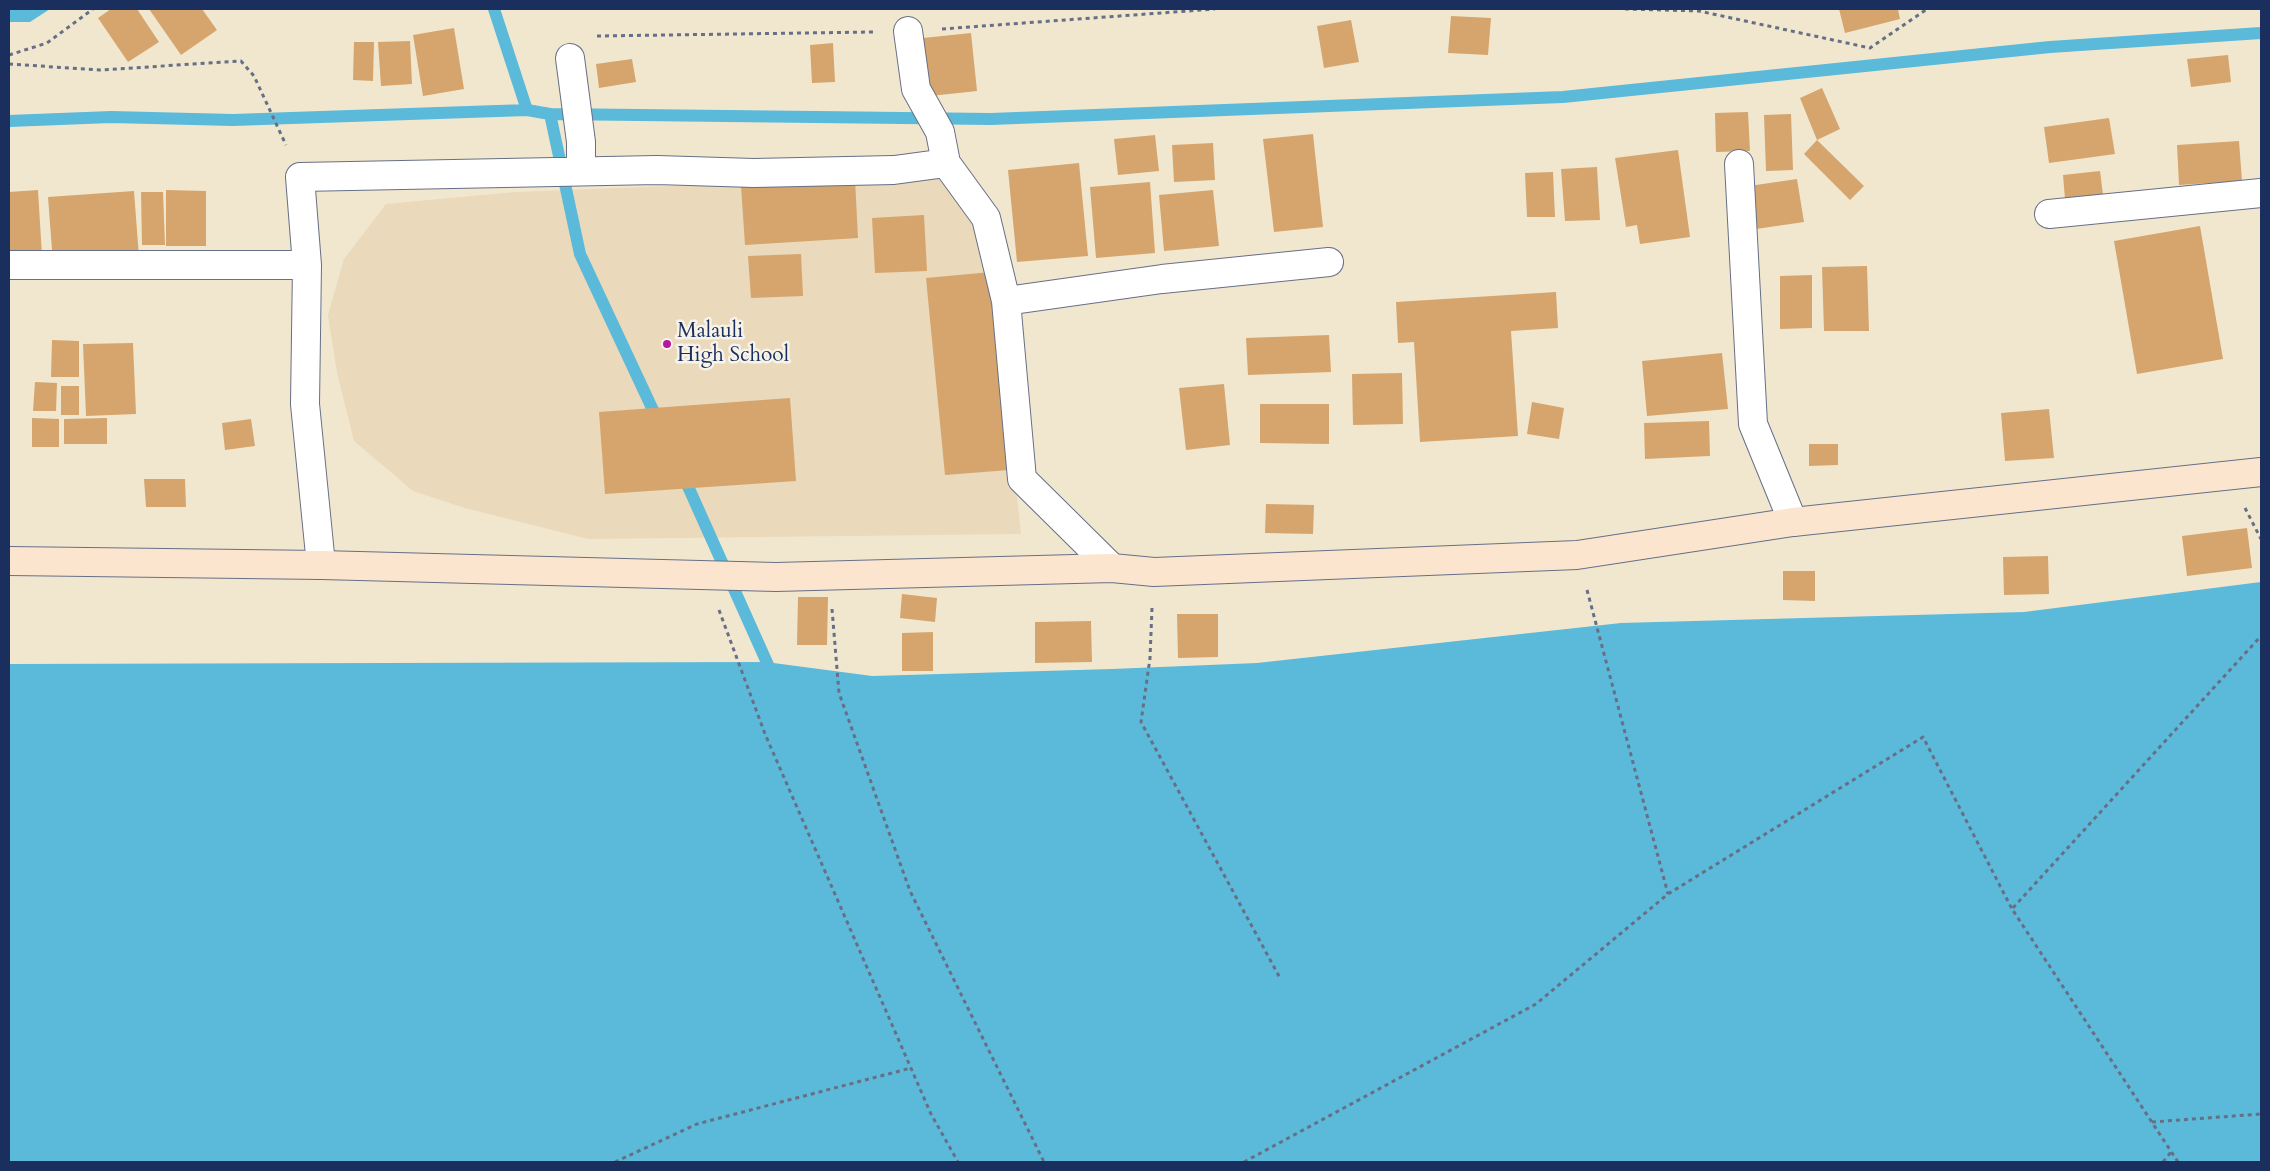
<!DOCTYPE html>
<style>
body{margin:0}
#map{position:relative;width:2270px;height:1171px;overflow:hidden;background:#f1e7cf;font-family:Cardo,serif}
canvas{display:block}
.frame{position:absolute;inset:0;border:10px solid #1b2f5e;pointer-events:none}
</style>
<div id="map">
<canvas width="2270" height="1171"></canvas>
<div class="frame"></div>
</div>
<script>
const g = document.querySelector('canvas').getContext('2d');
g.lineJoin = 'round';
function fillPath(path, color) {
  g.fillStyle = color;
  g.fill(path, 'evenodd');
}
function shape(rows) {
  const path = new Path2D();
  for (const r of rows) {
    path.moveTo(r[0], r[1]);
    for (let i = 2; i < r.length; i += 2) path.lineTo(r[i], r[i + 1]);
  }
  return path;
}
function trace(path, color, width, dash) {
  g.strokeStyle = color;
  g.lineWidth = width;
  g.lineCap = dash ? 'butt' : 'round';
  g.setLineDash(dash || []);
  g.stroke(path);
}
function write(font, color, halo, rows, align = 'center') {
  g.font = font + ' Cardo,serif';
  g.lineWidth = 5;
  g.setLineDash([]);
  g.textBaseline = 'middle';
  g.strokeStyle = halo;
  g.fillStyle = color;
  for (const [text, x, y, turn = 0] of rows) {
    g.save();
    g.translate(x, y);
    g.rotate((+turn || 0) * Math.PI / 180);
    g.textAlign = isNaN(turn) ? turn : align;
    if (halo) g.strokeText(text, 0, 0);
    g.fillText(text, 0, 0);
    g.restore();
  }
}
const built = shape([
 [952,175,994,277,1021,534,588,539,465,508,413,491,354,441,337,373,328,315,344,259,386,204,515,192]
]);
const water = shape([
 [9,9,50,9,30,22,9,22],
 [2261,582,2261,1162,9,1162,9,664,766,662,872,676,1112,669,1257,663,1621,623,2024,612]
]);
const stream = shape([
 [494,9,527,110,550,114,580,254,659,423],
 [550,114,991,119,1563,97,2050,47,2261,33],
 [9,121,111,117,233,120,527,110],
 [682,473,773,676]
]);
const building = shape([
 [111,9,137,9,159,42,128,62,98,18],
 [149,9,202,9,217,30,181,55],
 [1839,9,1898,9,1900,19,1845,33],
 [1451,16,1491,18,1488,55,1448,53],
 [1351,20,1359,62,1324,68,1317,26],
 [454,28,464,89,423,96,413,35],
 [971,33,977,91,930,96,923,38],
 [410,41,412,84,381,86,378,42],
 [354,42,374,42,373,81,353,80],
 [833,43,835,82,812,83,810,45],
 [2228,55,2231,82,2191,87,2187,59],
 [632,59,636,82,599,88,596,64],
 [1822,88,1840,129,1817,140,1800,98],
 [1748,112,1750,151,1716,152,1715,113],
 [1791,114,1793,170,1766,171,1764,115],
 [2109,118,2115,154,2049,163,2044,127],
 [1313,134,1323,227,1274,232,1263,139],
 [1155,135,1159,171,1118,175,1114,139],
 [1817,140,1864,186,1850,200,1804,154],
 [2239,141,2242,181,2179,185,2177,145],
 [1213,143,1215,180,1174,182,1172,145],
 [1678,150,1690,237,1640,244,1637,225,1626,227,1615,158],
 [1079,163,1088,256,1017,262,1008,170],
 [1597,167,1600,220,1565,221,1561,169],
 [2100,171,2103,195,2065,199,2063,175],
 [1553,172,1555,217,1527,217,1525,173],
 [855,179,858,238,745,245,741,186],
 [1797,179,1804,222,1756,229,1749,186],
 [1150,182,1155,253,1096,258,1090,187],
 [38,190,42,256,9,258,9,192],
 [166,190,206,191,206,246,166,246],
 [1213,190,1219,246,1164,251,1159,195],
 [134,191,139,257,53,263,48,197],
 [141,192,163,192,165,245,142,245],
 [924,215,927,271,875,273,872,218],
 [2200,226,2223,359,2137,374,2114,241],
 [801,254,803,296,751,298,748,256],
 [1867,266,1869,331,1824,331,1822,267],
 [991,272,1009,470,945,475,926,278],
 [1812,275,1812,328,1780,329,1780,276],
 [1556,292,1558,328,1511,331,1518,436,1420,442,1414,342,1398,343,1396,302],
 [1329,335,1331,372,1248,375,1246,338],
 [52,340,79,341,79,377,51,377],
 [133,343,136,414,86,416,83,344],
 [1722,353,1728,409,1647,416,1642,361],
 [1402,373,1403,424,1353,425,1352,374],
 [35,382,57,383,56,411,33,411],
 [1224,384,1230,445,1186,450,1179,388],
 [61,386,79,386,79,415,61,415],
 [790,398,796,481,605,494,599,412],
 [1532,402,1564,408,1559,439,1527,434],
 [1260,404,1329,404,1329,444,1260,443],
 [2049,409,2054,458,2005,461,2001,413],
 [32,418,59,419,59,447,32,447],
 [107,418,107,444,64,444,64,419],
 [251,419,255,446,225,450,222,423],
 [1709,421,1710,456,1645,459,1644,423],
 [1809,444,1838,444,1838,465,1809,466],
 [144,479,185,479,186,507,146,507],
 [1266,504,1314,505,1313,534,1265,533],
 [2247,528,2252,568,2187,576,2182,536],
 [2048,556,2049,594,2004,595,2003,557],
 [1783,571,1815,571,1815,601,1783,600],
 [902,594,937,598,935,622,900,618],
 [798,597,828,597,827,645,797,645],
 [1177,614,1218,614,1218,657,1178,658],
 [1091,621,1092,662,1035,663,1035,622],
 [933,632,933,671,902,671,902,633]
]);
const path = shape([
 [1625,9,1699,11,1870,48,1927,9],
 [942,29,1215,9],
 [597,36,873,32],
 [9,55,47,43,93,9],
 [9,64,100,70,241,61,254,76,286,145],
 [2245,508,2261,539],
 [1587,590,1668,894],
 [1152,608,1150,658,1141,722,1280,978],
 [832,609,839,693,910,891,1044,1162],
 [719,610,765,734,931,1114,958,1162],
 [2152,1122,2261,1114],
 [615,1162,697,1124,911,1068],
 [1244,1162,1536,1004,1668,894,1923,737,2012,909],
 [2163,1162,2171,1152],
 [2178,1162,2012,909,2261,636]
]);
const street = shape([
 [570,58,581,142,581,171],
 [946,163,986,218,1006,301,1162,279,1329,262],
 [1739,164,1753,424,1793,522],
 [2049,214,2261,193],
 [9,265,307,265],
 [1006,301,1022,479,1112,568],
 [321,565,305,404,307,265,300,177,657,170,754,173,894,170,946,163,940,132,916,89,908,31]
]);
const secondary = shape([
 [9,561,321,565,776,577,1112,568,1154,572,1577,555,1793,522,2261,472]
]);
const markers = [
 [667,344,5,"#b5179e"]
];
const poiNames = [
 ["Malauli",677,332],
 ["High School",677,356]
];
fillPath(built, '#ead9ba');
fillPath(water, '#5bb9d9');
trace(stream, '#5bb9d9', 12);
fillPath(building, '#d5a56d');
trace(street, '#666f86', 30);
trace(secondary, '#666f86', 30);
trace(path, '#666f86', 3, [4, 4]);
trace(street, '#fff', 28);
trace(secondary, '#fce5cf', 28);
for (const [x, y, r, color] of markers) {
  const dot = new Path2D();
  dot.arc(x, y, r, 0, 2 * Math.PI);
  g.fillStyle = color;
  g.fill(dot);
  trace(dot, '#f7f3e8', 2);
}
write('21px', '#1b2f5e', '#f7f3e8', poiNames, 'left');
</script>
